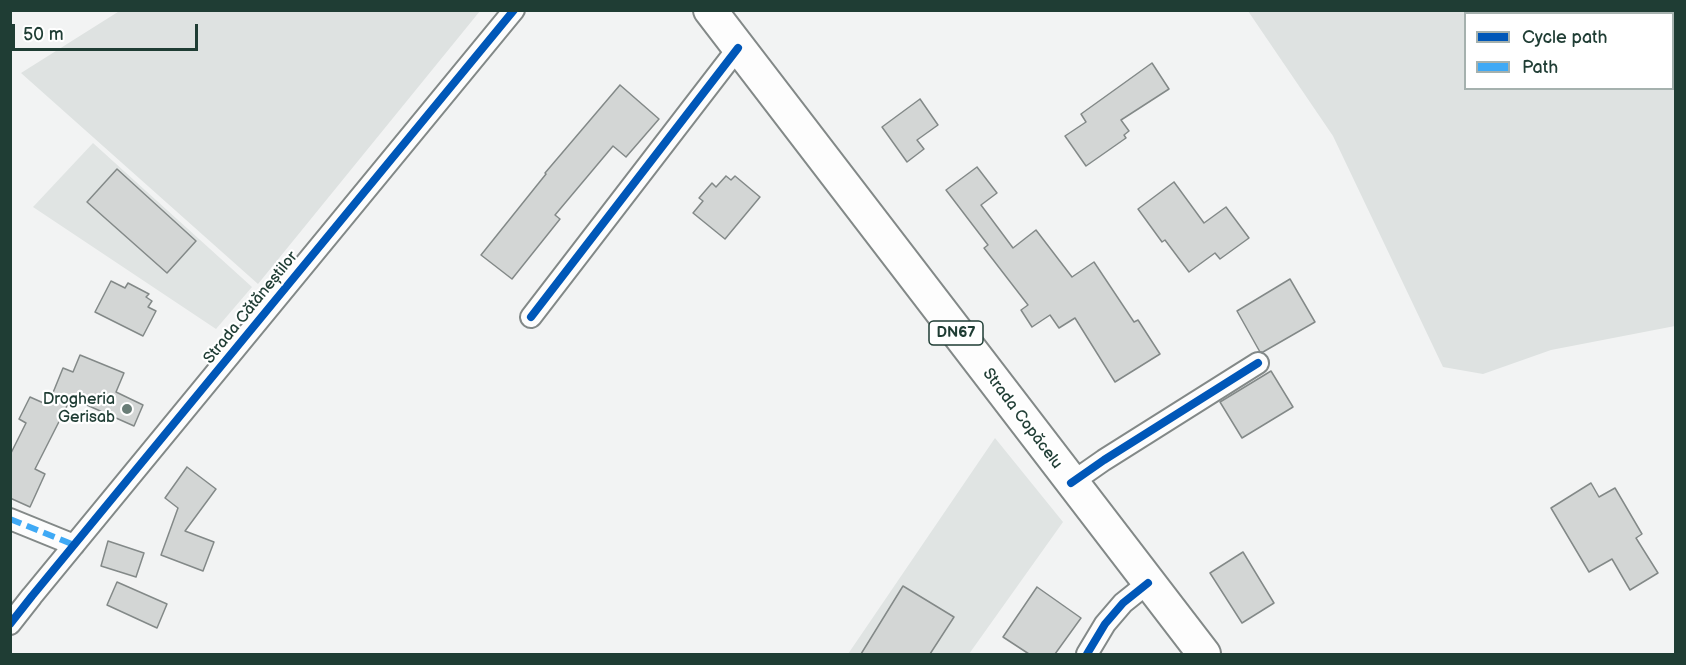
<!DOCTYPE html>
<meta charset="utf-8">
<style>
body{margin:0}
#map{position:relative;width:1686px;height:665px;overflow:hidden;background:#f2f3f3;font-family:"Balsamiq Sans",sans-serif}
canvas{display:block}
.frame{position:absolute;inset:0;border:12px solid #1f3d34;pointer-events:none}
.legend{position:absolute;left:1464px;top:12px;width:210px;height:78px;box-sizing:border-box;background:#fff;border:2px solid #a5b1ae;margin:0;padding:8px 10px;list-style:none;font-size:18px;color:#1f3d34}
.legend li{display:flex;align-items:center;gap:12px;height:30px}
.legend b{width:30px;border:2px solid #a5b1ae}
.scale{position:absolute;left:12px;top:24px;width:186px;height:27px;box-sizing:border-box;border:3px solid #1f3d34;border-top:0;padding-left:8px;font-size:18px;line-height:21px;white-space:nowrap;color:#1f3d34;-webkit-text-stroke:4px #fff;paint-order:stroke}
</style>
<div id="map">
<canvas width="1686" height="665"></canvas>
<div class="frame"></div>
<ul class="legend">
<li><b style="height:8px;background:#0057b8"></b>Cycle path</li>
<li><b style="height:8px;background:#3fa9f5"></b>Path</li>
</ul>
<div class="scale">50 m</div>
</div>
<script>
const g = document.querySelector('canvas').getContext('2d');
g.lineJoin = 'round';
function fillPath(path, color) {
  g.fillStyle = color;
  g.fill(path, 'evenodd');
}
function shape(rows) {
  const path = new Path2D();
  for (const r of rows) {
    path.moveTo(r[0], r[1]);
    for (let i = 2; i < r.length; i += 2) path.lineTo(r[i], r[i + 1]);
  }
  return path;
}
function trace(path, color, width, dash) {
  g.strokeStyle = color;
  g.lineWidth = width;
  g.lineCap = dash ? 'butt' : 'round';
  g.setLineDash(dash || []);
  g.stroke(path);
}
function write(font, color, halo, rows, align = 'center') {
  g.font = font + ' "Balsamiq Sans",sans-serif';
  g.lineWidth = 4.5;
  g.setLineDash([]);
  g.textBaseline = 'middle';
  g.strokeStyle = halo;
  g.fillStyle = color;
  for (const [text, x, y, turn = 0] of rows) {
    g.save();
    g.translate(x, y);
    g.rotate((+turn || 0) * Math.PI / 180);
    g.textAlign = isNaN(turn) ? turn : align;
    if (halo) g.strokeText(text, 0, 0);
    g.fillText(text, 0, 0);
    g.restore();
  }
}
const built = shape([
 [93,143,252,287,216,329,33,207],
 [995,438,1063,522,969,654,848,654]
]);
const green = shape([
 [121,10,480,10,480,11,258,284,21,73],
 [1248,11,1675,11,1675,326,1551,350,1483,374,1443,367,1333,136],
 [1466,14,1672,14,1672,88,1466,88]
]);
const building = shape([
 [1152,63,1169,89,1121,120,1129,131,1124,135,1126,138,1086,166,1065,136,1086,122,1081,114,1152,63],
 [620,85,659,119,626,157,613,146,555,215,560,219,512,279,481,255,546,174,545,173,620,85],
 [920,99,938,125,917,140,924,149,907,162,882,127,920,99],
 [977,167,997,193,981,205,1013,248,1036,230,1072,277,1094,262,1134,322,1138,320,1160,354,1115,382,1075,318,1059,328,1050,315,1032,327,1021,310,1028,305,984,248,988,245,946,190,977,167],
 [117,169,196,241,167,273,87,202,117,169],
 [726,176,731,180,735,176,760,197,725,239,693,213,703,201,699,198,712,183,716,187,726,176],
 [1174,182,1204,223,1226,207,1249,238,1220,259,1215,253,1189,272,1165,240,1162,242,1138,209,1174,182],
 [1290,279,1315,322,1263,352,1260,352,1237,311,1290,279],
 [111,281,125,288,128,283,149,294,146,297,152,301,148,307,156,311,143,336,95,312,111,281],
 [80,355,124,373,116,392,143,405,134,426,71,398,35,469,45,474,30,507,10,498,10,455,26,423,19,419,30,397,48,405,63,368,73,372,80,355],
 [1271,371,1293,407,1242,438,1220,402,1271,371],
 [187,467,216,489,185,531,214,542,203,571,161,555,178,508,165,498,187,467],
 [1591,483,1599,497,1615,488,1642,534,1636,538,1658,573,1630,590,1612,559,1589,572,1551,508,1591,483],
 [108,541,144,553,136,577,101,566,108,541],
 [1243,552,1274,603,1242,623,1210,573,1243,552],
 [117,582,167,604,157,628,107,605,117,582],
 [903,586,954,617,930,654,861,654,903,586],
 [1037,587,1081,618,1055,654,1029,654,1003,637,1037,587]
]);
const minor = shape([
 [531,317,738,48],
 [1071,483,1104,460,1258,363],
 [10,519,74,545],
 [10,624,32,596,514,10],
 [1087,654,1105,624,1123,603,1148,583]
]);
const primary = shape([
 [710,10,1204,654]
]);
const quiet = shape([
 [10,519,74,545]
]);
const cycleway = shape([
 [531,317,738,48],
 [1071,483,1104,460,1258,363],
 [10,624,32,596,514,10],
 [1087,654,1105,624,1123,603,1148,583]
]);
const markers = [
 [127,409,6,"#697d77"]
];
const shields = [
 [956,333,54]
];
const shieldNames = [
 ["DN67",956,333]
];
const streetNames = [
 ["Strada Cătăneștilor",251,308,-51],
 ["Strada Copăcelu",1022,419,53]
];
const poiNames = [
 ["Drogheria",115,400],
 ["Gerisab",115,418]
];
fillPath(built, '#e0e4e3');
fillPath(green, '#dee2e1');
fillPath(building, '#d3d6d5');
trace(building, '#838988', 1.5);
trace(minor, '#838988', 24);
trace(primary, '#838988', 36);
trace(minor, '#fdfdfd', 20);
trace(primary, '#fdfdfd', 32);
trace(quiet, '#3fa9f5', 6, [12, 6]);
trace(cycleway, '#0057b8', 8);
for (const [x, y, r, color] of markers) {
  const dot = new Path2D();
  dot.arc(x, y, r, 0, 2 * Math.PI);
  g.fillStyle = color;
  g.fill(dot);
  trace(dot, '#fff', 2);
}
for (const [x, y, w] of shields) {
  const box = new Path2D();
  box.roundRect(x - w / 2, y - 12, w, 24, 4.5);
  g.fillStyle = '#fff';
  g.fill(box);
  trace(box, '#1f3d34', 1.5);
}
write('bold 15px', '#1f3d34', null, shieldNames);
write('16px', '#1f3d34', '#fff', streetNames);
write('16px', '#1f3d34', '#fff', poiNames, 'right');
</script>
